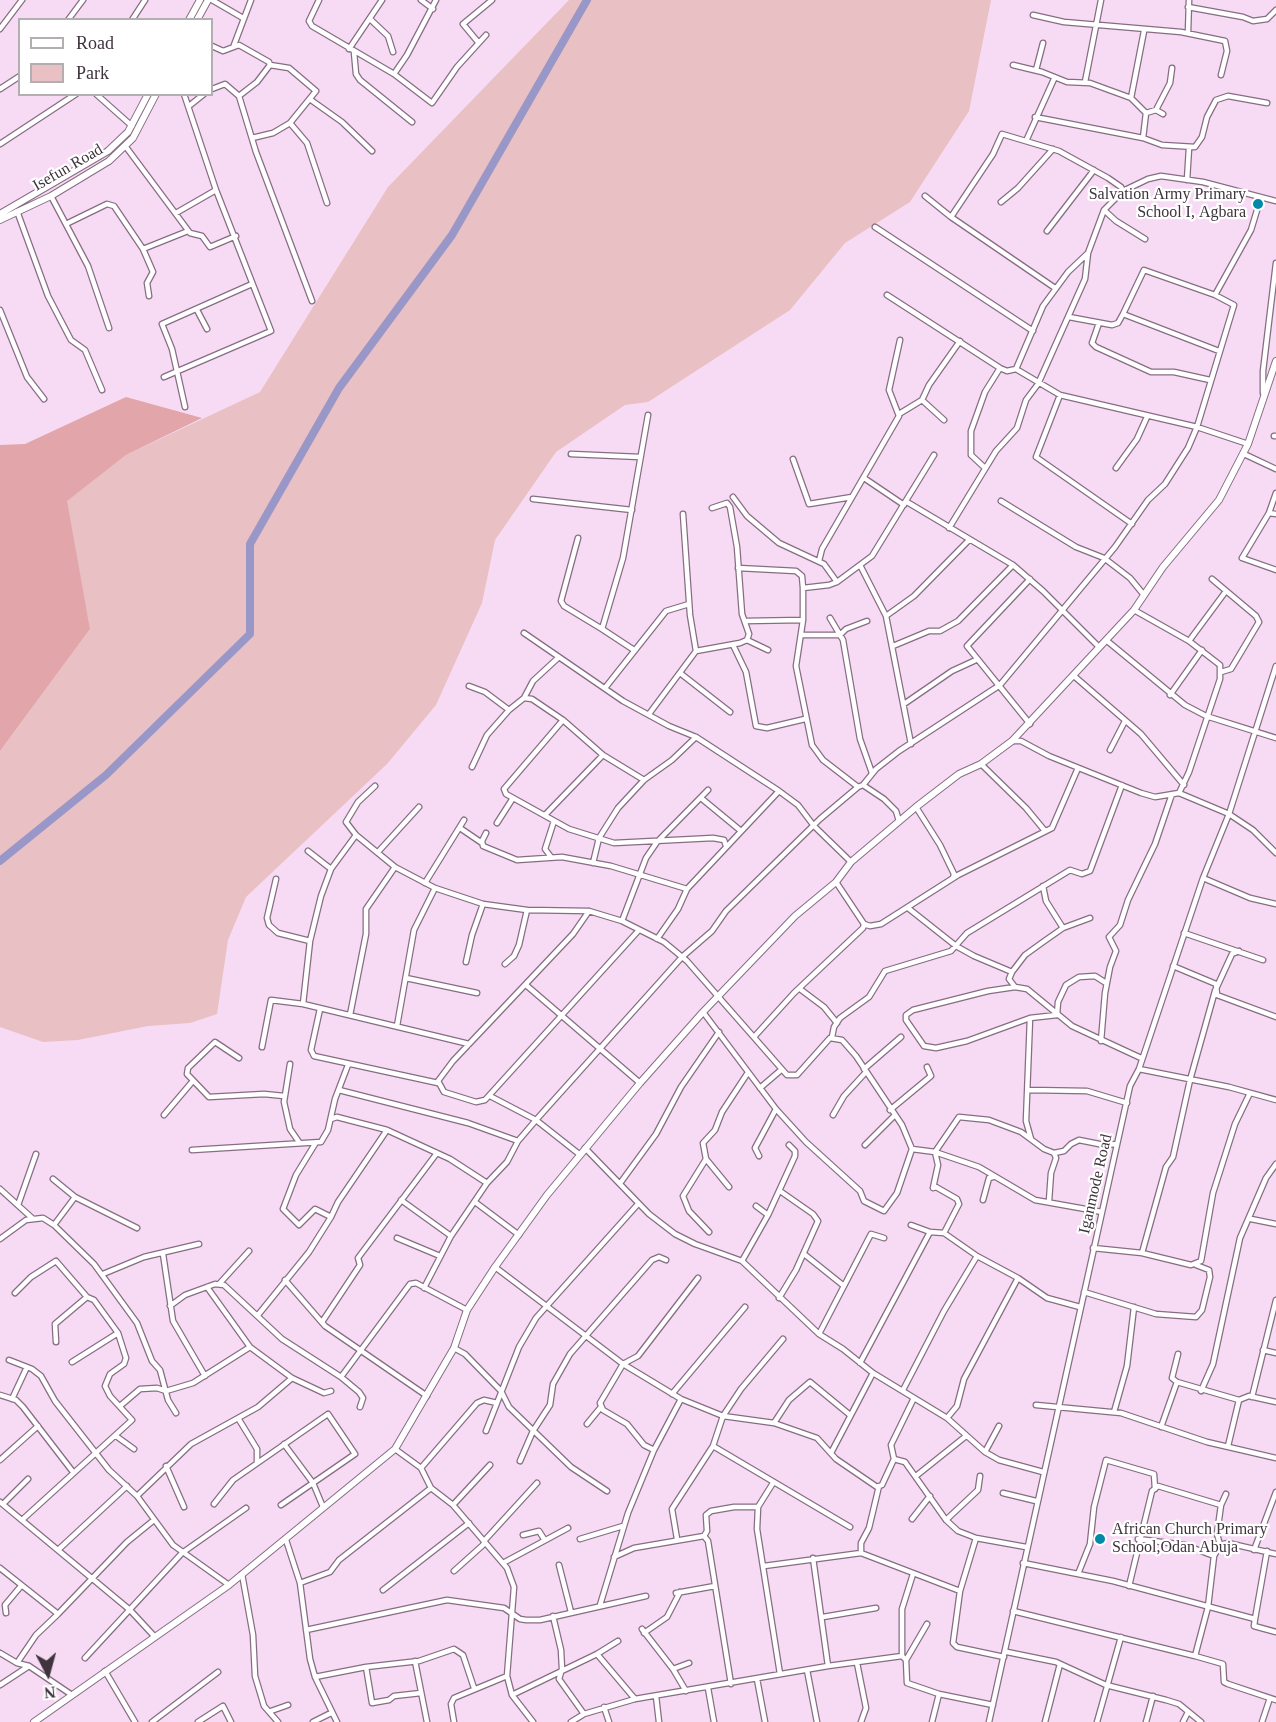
<!DOCTYPE html>
<style>
body{margin:0}
#map{position:relative;width:1276px;height:1722px;overflow:hidden;background:#f7dbf4;font-family:Georgia,serif}
canvas{display:block}
.legend{position:absolute;left:18px;top:18px;width:195px;height:78px;box-sizing:border-box;background:#fff;border:2px solid #b2aeb1;margin:0;padding:8px 10px;list-style:none;font-size:18px;color:#3f343d}
.legend li{display:flex;align-items:center;gap:12px;height:30px}
.legend b{width:30px;border:2px solid #b2aeb1}
.north{position:absolute;left:18px;top:1644px;width:60px;height:60px;-webkit-text-stroke:4px #fff;paint-order:stroke;rotate:174deg;font-size:16px;font-weight:700;line-height:24px;text-align:center;color:#3f343d}
.north::after{content:'';display:block;margin:auto;width:21px;height:27px;background:#3f343d;clip-path:polygon(50% 0,100% 100%,50% 72%,0 100%)}
</style>
<div id="map">
<canvas width="1276" height="1722"></canvas>
<ul class="legend">
<li><b style="height:8px;background:#fff"></b>Road</li>
<li><b style="height:16px;background:#e9c0c3"></b>Park</li>
</ul>
<div class="north">N</div>
</div>
<script>
const g = document.querySelector('canvas').getContext('2d');
g.lineJoin = 'round';
function fillPath(path, color) {
  g.fillStyle = color;
  g.fill(path, 'evenodd');
}
function shape(rows) {
  const path = new Path2D();
  for (const r of rows) {
    path.moveTo(r[0], r[1]);
    for (let i = 2; i < r.length; i += 2) path.lineTo(r[i], r[i + 1]);
  }
  return path;
}
function trace(path, color, width, dash) {
  g.strokeStyle = color;
  g.lineWidth = width;
  g.lineCap = dash ? 'butt' : 'round';
  g.setLineDash(dash || []);
  g.stroke(path);
}
function write(font, color, halo, rows, align = 'center') {
  g.font = font + ' Georgia,serif';
  g.lineWidth = 4.5;
  g.setLineDash([]);
  g.textBaseline = 'middle';
  g.strokeStyle = halo;
  g.fillStyle = color;
  for (const [text, x, y, turn = 0] of rows) {
    g.save();
    g.translate(x, y);
    g.rotate((+turn || 0) * Math.PI / 180);
    g.textAlign = isNaN(turn) ? turn : align;
    if (halo) g.strokeText(text, 0, 0);
    g.fillText(text, 0, 0);
    g.restore();
  }
}
const green = shape([
 [569,0,991,0,969,111,910,202,845,243,790,310,648,402,625,405,556,452,495,540,482,603,436,705,387,764,246,897,228,940,217,1014,190,1023,148,1026,78,1040,43,1042,0,1027,0,751,90,629,66,501,126,455,260,392,388,187]
]);
const forest = shape([
 [126,397,202,418,126,455,67,501,90,629,0,751,0,445,25,444]
]);
const river = shape([
 [0,861,106,775,250,634,250,544,339,388,452,235,587,0]
]);
const minor = shape([
 [212,0,243,18],
 [319,0,309,21,312,26,394,74,432,103,457,67,486,35],
 [421,0,433,9],
 [1188,7,1243,17,1253,21,1267,19,1276,10],
 [1033,15,1064,22,1181,32,1225,41,1227,51,1221,75],
 [370,19,388,36,393,52],
 [68,20,83,0],
 [132,20,145,0],
 [0,29,22,0],
 [1188,33,1189,0],
 [478,42,463,24,492,0],
 [234,45,251,0],
 [212,46,223,51,239,45,269,62,270,65,257,82,239,96],
 [349,49,382,0],
 [354,52,356,74,360,80,412,122],
 [1013,65,1042,72,1067,82,1090,83,1131,98,1144,31],
 [1036,70,1043,43],
 [394,74,407,55,436,0],
 [1085,82,1101,0],
 [0,89,20,76],
 [212,89,225,84,239,96,256,152,312,301],
 [96,94,132,126],
 [1131,98,1146,113],
 [311,100,342,122,372,151],
 [189,106,204,94],
 [1156,110,1170,83,1172,68],
 [1035,117,1143,138,1146,113,1156,110,1163,114],
 [290,123,307,143,327,203],
 [252,138,273,133,290,123,316,91,289,68,270,65],
 [1143,138,1162,145,1195,147,1202,137,1207,117,1216,100,1228,96,1267,103],
 [1026,141,1054,79],
 [0,144,76,94],
 [126,147,190,233,202,236,210,247,236,236],
 [1187,180,1189,148],
 [51,196,88,266,109,328],
 [925,196,951,217,1055,288],
 [1001,202,1018,188,1053,149],
 [1104,210,1116,221,1145,239],
 [17,211,48,296,71,340,85,350,102,390],
 [176,213,216,190],
 [951,217,993,154,1002,134,1059,151,1108,178,1121,187,1123,191],
 [66,224,107,204,114,206,143,249,153,272,147,283,149,296],
 [875,227,1033,331],
 [1047,231,1094,170],
 [143,249,188,231],
 [887,295,1000,368,1007,371,1016,369,1060,395,1197,427,1248,444],
 [1215,295,1251,230,1261,197],
 [0,310,27,377,44,399],
 [197,310,207,329],
 [1069,317,1112,325,1118,323,1123,314,1219,351],
 [1099,323,1092,343,1096,347,1151,372,1174,372,1210,380],
 [1016,369,1043,306,1068,272,1088,253,1104,210,1123,191,1148,179,1161,176,1203,182,1276,201],
 [164,377,271,331,216,190,184,94],
 [1263,393,1263,371,1276,263],
 [1060,395,1036,457,1132,524],
 [922,400,944,420],
 [185,407,172,349,162,324,252,284],
 [899,414,922,400,929,385,960,341],
 [1274,436,1276,436],
 [571,454,640,457],
 [1244,454,1276,469],
 [793,459,809,504,852,497],
 [985,468,971,455,971,431,985,392,1000,368],
 [1116,468,1137,439,1147,417],
 [864,478,904,505],
 [733,497,747,516,779,543,824,564,837,582],
 [533,499,632,510],
 [1001,501,1076,547,1104,558,1130,578,1144,595],
 [907,502,1013,565,1043,591,1099,647],
 [1269,513,1276,493],
 [1276,514,1269,513,1242,558,1276,570],
 [949,528,996,451,1017,428,1026,400,1038,384,1085,279,1088,253],
 [578,538,561,601,564,606,602,629],
 [819,561,822,549,899,416,889,390,900,340],
 [861,567,886,616,911,744],
 [738,568,796,571,802,576,803,588,829,585,837,582,872,556,934,455],
 [1212,579,1256,616,1259,622,1231,669,1221,672],
 [803,588,803,620,796,666,812,745,823,760,858,787,863,785,884,799,896,811,899,821],
 [1134,610,1189,641,1220,665,1220,679,1189,772,1179,793],
 [886,616,914,596,969,540],
 [830,618,843,640,860,739,872,773],
 [745,621,803,620],
 [524,633,623,701,669,726,696,737,779,791,798,805,814,826,851,862],
 [801,635,840,635,846,629,867,621],
 [747,640,768,650],
 [1106,640,1185,705,1206,716,1276,738],
 [1189,641,1226,591],
 [733,645,746,672,756,726,767,728,805,719],
 [893,646,929,631,940,631,958,621,1013,565],
 [634,650,602,629,623,558,648,415],
 [696,651,740,643,747,640,749,634,742,614,737,547,730,507,727,503,712,508],
 [680,673,730,712],
 [1074,676,1141,734,1184,785],
 [469,686,485,692,509,710],
 [605,688,666,611,689,604],
 [1170,695,1202,650],
 [524,698,532,699,563,720,603,755,644,780],
 [904,704,952,671,976,660],
 [649,714,696,651,690,615,683,514],
 [563,720,504,789,506,794,569,829,614,843,713,838,724,840,726,846],
 [1030,724,967,646,1030,579],
 [1012,741,1021,741,1049,756,1141,793,1155,797,1179,793,1229,814,1253,830,1276,853],
 [1110,750,1125,721],
 [981,764,1026,808,1045,831],
 [472,767,487,735,509,710,524,698,533,681,559,657],
 [863,785,876,769,899,751,1000,685,1115,547,1148,500,1165,484,1188,448,1197,427,1234,305,1215,295,1144,270,1123,314],
 [375,786,358,802,346,822,356,835,395,867,435,888,483,904,527,910,589,911,622,921,664,942,687,961,787,1075,797,1075,830,1038,842,1040,856,1056,902,1125,912,1149,935,1152,979,1167,1035,1200,1102,1212],
 [701,798,741,831],
 [916,807,940,845,954,874,953,878],
 [545,815,603,755],
 [497,823,513,798],
 [460,828,482,843],
 [486,833,482,841,483,846,517,860,562,857,611,866,687,889,779,791],
 [356,835,331,869,321,896,310,941,303,1004,469,1044],
 [308,851,331,869],
 [378,852,419,807],
 [551,857,545,849,554,821],
 [593,863,599,838,618,808,644,780,672,760,696,737],
 [1203,878,1250,898,1276,904],
 [276,879,267,918,269,925,278,933,310,941],
 [836,882,864,924],
 [425,883,464,820],
 [1043,886,1046,901,1063,928],
 [908,908,956,946,974,956,1012,972,1009,979,1015,987,1027,989,1072,1026,1141,1058],
 [589,911,573,934,453,1061,438,1081,444,1092,476,1102,485,1100,639,930],
 [622,921,646,858,657,842,708,790],
 [1184,933,1263,960],
 [657,939,678,909,687,889],
 [466,962,472,935,483,904],
 [505,964,514,956,519,945,527,910],
 [1173,966,1216,984,1217,995,1276,1017],
 [1012,972,1025,955,1043,942,1063,928,1090,918],
 [406,978,477,993],
 [526,985,640,1083],
 [1015,987,988,991,913,1010,906,1015,906,1020,924,1046,936,1048,967,1041,1030,1018,1057,1015,1058,1002,1066,985,1079,977,1095,976,1106,983],
 [800,989,824,1007,837,1023],
 [320,1009,311,1050,314,1056,438,1083],
 [703,1012,776,1109,755,1148,759,1156],
 [350,1015,366,934,366,909,395,867],
 [1030,1018,1026,1121,1031,1139],
 [397,1026,414,930,435,888],
 [754,1037,794,993,863,928,864,924,870,926,881,924,958,875,1052,828,1078,768],
 [832,1037,834,1027,840,1018,869,997,885,971,951,951,967,933,1070,870,1082,874,1090,871,1122,785],
 [1101,1041,1105,993,1110,967,1116,951,1109,937,1120,925,1128,900,1155,844,1172,794],
 [262,1047,271,1000,303,1004],
 [239,1058,215,1042,188,1068,187,1074,209,1097,264,1094,284,1096],
 [290,1064,284,1102,290,1129,299,1142],
 [864,1069,901,1037],
 [1139,1069,1229,1087,1276,1100],
 [760,1088,781,1070],
 [339,1090,468,1123,518,1141],
 [1029,1090,1087,1091,1127,1103],
 [490,1096,536,1120,579,1154],
 [776,1109,806,1142,860,1191,864,1201,884,1211,897,1193,912,1149],
 [890,1110,931,1076,927,1067],
 [164,1115,192,1082],
 [833,1115,844,1096,866,1072],
 [331,1119,337,1117,387,1130,450,1159,487,1183],
 [315,1144,296,1175,283,1209,299,1225,315,1209,331,1217],
 [865,1145,895,1115],
 [585,1148,649,1214,675,1234,695,1244,742,1261,819,1334,843,1349,873,1373,947,1418,985,1452,999,1460,1043,1472],
 [192,1150,321,1142,328,1130,335,1099,348,1065],
 [706,1159,729,1187],
 [53,1179,75,1197,137,1228],
 [621,1182,656,1134,681,1087,719,1032],
 [0,1189,32,1218],
 [401,1200,451,1236],
 [983,1200,989,1178,993,1177],
 [1049,1201,1051,1173,1056,1158,1054,1153],
 [475,1202,519,1235],
 [18,1205,36,1154],
 [756,1206,768,1215],
 [1251,1219,1276,1224],
 [54,1225,75,1197],
 [911,1225,930,1232],
 [709,1232,689,1211,683,1196,706,1159,703,1143,715,1130,722,1112,747,1074],
 [944,1233,959,1204,957,1199,936,1187,933,1188,938,1165,935,1152,959,1117,989,1120,1021,1132,1044,1149,1054,1153,1064,1151,1071,1144,1079,1140,1104,1145,1117,1144],
 [397,1238,440,1256],
 [0,1239,26,1220,43,1218,54,1225,94,1264,137,1323,152,1361,160,1370,168,1400,176,1413],
 [1093,1248,1142,1253,1191,1265,1201,1261,1213,1193,1235,1124,1250,1093],
 [1142,1253,1166,1167,1173,1157,1190,1080,1215,991,1232,954,1239,951],
 [163,1254,173,1321,205,1376],
 [804,1254,844,1286],
 [742,1261,768,1215,795,1156,795,1151,789,1145],
 [495,1267,623,1364,681,1399,723,1416,774,1423,817,1438,836,1459,877,1487,882,1485,894,1459,891,1445,914,1398],
 [103,1274,144,1257,199,1244],
 [285,1280,325,1326,427,1396],
 [220,1283,249,1251],
 [207,1287,250,1347,292,1378,324,1393,331,1391],
 [424,1288,451,1236,487,1183,507,1162,518,1141,536,1120,682,957,712,931,726,911,820,819,858,787],
 [1084,1292,1156,1314,1196,1317,1202,1310,1210,1277,1209,1270,1196,1265],
 [15,1293,31,1277,56,1261,87,1297],
 [779,1298,796,1270,818,1221,813,1214,780,1191],
 [170,1306,185,1295,215,1284,224,1285,282,1339,341,1377,359,1392,363,1398,360,1407],
 [258,1315,309,1252,331,1217,338,1202,387,1130],
 [322,1322,360,1265,358,1258,437,1153],
 [819,1334,871,1234,884,1238],
 [454,1348,465,1354,501,1391,509,1407,571,1467,607,1491],
 [1263,1350,1276,1353],
 [9,1360,27,1367],
 [72,1362,118,1333],
 [860,1363,930,1232,944,1233,977,1256,1018,1278,1047,1298,1080,1307],
 [341,1377,410,1284,416,1283,467,1310],
 [1177,1382,1172,1378,1178,1354],
 [903,1390,944,1311,977,1256],
 [1201,1391,1213,1364,1240,1238,1266,1178,1276,1164],
 [672,1394,745,1307],
 [0,1395,16,1400,23,1407,73,1472],
 [1252,1397,1276,1300],
 [12,1399,27,1367,32,1369,41,1376,55,1401,109,1470,137,1496,173,1545,229,1585],
 [1036,1405,1121,1413,1207,1442,1276,1458],
 [120,1406,140,1389,157,1388,166,1391,193,1383,250,1347],
 [1114,1412,1127,1366,1134,1307],
 [238,1418,257,1449,257,1463],
 [947,1418,957,1406,964,1379,1018,1278],
 [774,1423,789,1400,810,1382,850,1415],
 [587,1424,601,1407],
 [1161,1427,1177,1382,1239,1400],
 [486,1431,519,1347,536,1318,638,1204],
 [116,1436,134,1449],
 [284,1444,313,1483,323,1507],
 [713,1446,850,1527],
 [1228,1446,1239,1400,1249,1396,1276,1402],
 [395,1449,421,1468,431,1488,453,1505,507,1568,514,1587,507,1676,512,1695,533,1722],
 [654,1450,644,1445,627,1424,603,1410,600,1403,623,1364,638,1356,698,1278],
 [985,1452,999,1426],
 [831,1453,873,1373],
 [894,1459,905,1462,946,1520,958,1531,976,1538,1026,1547],
 [0,1460,38,1426],
 [520,1461,533,1431,550,1405,553,1384,570,1354,652,1260,659,1257,666,1260],
 [166,1466,184,1507],
 [421,1468,477,1403,484,1400,497,1403],
 [916,1476,966,1436],
 [773,1483,758,1507,757,1529,780,1674],
 [879,1486,869,1528,861,1543,861,1553,960,1591],
 [1003,1493,1036,1501],
 [137,1496,191,1444,258,1407,292,1378],
 [0,1502,130,1610,155,1637],
 [3,1504,28,1479],
 [214,1504,233,1480,328,1414,355,1454,281,1505],
 [453,1505,490,1465],
 [1221,1505,1226,1494],
 [912,1519,930,1496],
 [22,1520,132,1420,110,1396,105,1386,110,1374,124,1364,126,1358,118,1333,94,1300,87,1297,55,1324,56,1342],
 [946,1520,978,1490,980,1476],
 [523,1535,539,1531,544,1539],
 [704,1536,708,1541,731,1684],
 [976,1538,960,1591,953,1643,957,1647,1004,1657],
 [580,1539,623,1526],
 [677,1539,672,1509,713,1446,723,1416,741,1389,783,1339],
 [1138,1539,1185,1545,1214,1556],
 [286,1540,300,1583,310,1659,315,1677,337,1722],
 [58,1550,127,1486],
 [1254,1550,1276,1492],
 [614,1557,634,1548,704,1536,707,1531,706,1515,711,1511,734,1507,758,1507],
 [813,1558,828,1666],
 [503,1563,568,1528],
 [1023,1563,1113,1581,1255,1619,1254,1626,1276,1632],
 [559,1565,571,1612],
 [764,1566,861,1553],
 [0,1568,58,1614,127,1542,154,1520],
 [454,1571,483,1545,485,1540,537,1483],
 [242,1574,253,1635,255,1676,264,1706,278,1722],
 [913,1574,902,1609,902,1656,906,1660,907,1683,939,1694,993,1705],
 [1078,1574,1090,1544,1094,1507,1106,1460,1154,1474,1155,1489],
 [300,1583,330,1572,339,1560,431,1488],
 [1129,1586,1152,1491,1158,1486,1221,1505,1217,1534,1220,1545],
 [383,1590,469,1523],
 [676,1593,715,1586],
 [600,1605,628,1513,654,1450,681,1399],
 [1013,1611,1195,1656,1208,1607,1214,1556,1220,1545,1228,1543,1276,1554],
 [6,1613,5,1605,21,1586],
 [553,1616,561,1650,562,1669,559,1679,584,1714],
 [823,1617,876,1608],
 [1255,1619,1267,1551],
 [642,1629,673,1669,686,1691],
 [306,1630,447,1600,504,1608,520,1619,526,1620,540,1620,646,1596],
 [644,1633,667,1617,680,1592],
 [1007,1652,1056,1662,1106,1685,1166,1700,1179,1704,1201,1722],
 [0,1653,17,1663,29,1666,72,1695],
 [597,1654,635,1699],
 [1195,1656,1223,1664,1224,1682,1228,1684,1276,1700],
 [85,1658,182,1553,246,1508],
 [906,1660,927,1624],
 [415,1661,427,1722],
 [17,1663,36,1635,58,1614],
 [857,1663,866,1708,861,1722],
 [366,1667,372,1703,389,1700,394,1696,421,1693],
 [673,1669,689,1663],
 [807,1670,817,1722],
 [105,1671,135,1722],
 [315,1677,366,1667,419,1661,454,1649,463,1655,474,1688],
 [757,1679,765,1722],
 [0,1685,29,1666],
 [708,1688,714,1722],
 [512,1695,597,1654,618,1641],
 [656,1696,659,1722],
 [604,1707,609,1722],
 [271,1711,288,1705],
 [152,1722,218,1672],
 [198,1722,223,1706,231,1722],
 [313,1722,331,1713],
 [454,1722,451,1704,454,1698,507,1676],
 [571,1722,584,1714,635,1699,828,1666,902,1656],
 [932,1722,939,1694],
 [989,1722,1130,1086,1139,1069,1203,878,1229,814,1276,666],
 [1045,1722,1060,1664],
 [1097,1722,1121,1637],
 [1146,1722,1153,1696],
 [1183,1722,1188,1712],
 [1262,1722,1270,1698]
]);
const tertiary = shape([
 [189,20,200,0],
 [197,20,208,0],
 [0,214,108,151,128,132,148,94],
 [0,220,51,196,109,161,133,138,156,94],
 [34,1722,229,1585,395,1449,454,1348,467,1310,495,1267,547,1195,640,1083,703,1012,795,916,836,882,851,862,916,807,959,774,981,764,1012,741,1134,610,1163,567,1219,500,1248,444,1276,361]
]);
const markers = [
 [1258,204,6,"#0089a9"],
 [1100,1539,6,"#0089a9"]
];
const streetNames = [
 ["Isefun Road",68,168,-30],
 ["Iganmode Road",1096,1184,-77]
];
const poiNames = [
 ["Salvation Army Primary",1246,195],
 ["School I, Agbara",1246,213],
 ["African Church Primary",1112,1530,"left"],
 ["School,Odan Abuja",1112,1548,"left"]
];
fillPath(green, '#e9c0c3');
fillPath(forest, '#e1a5aa');
trace(river, '#9997c8', 8);
trace(minor, '#866d83', 7);
trace(tertiary, '#866d83', 8);
trace(minor, '#fff', 4.5);
trace(tertiary, '#fff', 6);
for (const [x, y, r, color] of markers) {
  const dot = new Path2D();
  dot.arc(x, y, r, 0, 2 * Math.PI);
  g.fillStyle = color;
  g.fill(dot);
  trace(dot, '#fff', 2);
}
write('16px', '#3f343d', '#fff', streetNames);
write('16px', '#3f343d', '#fff', poiNames, 'right');
</script>
